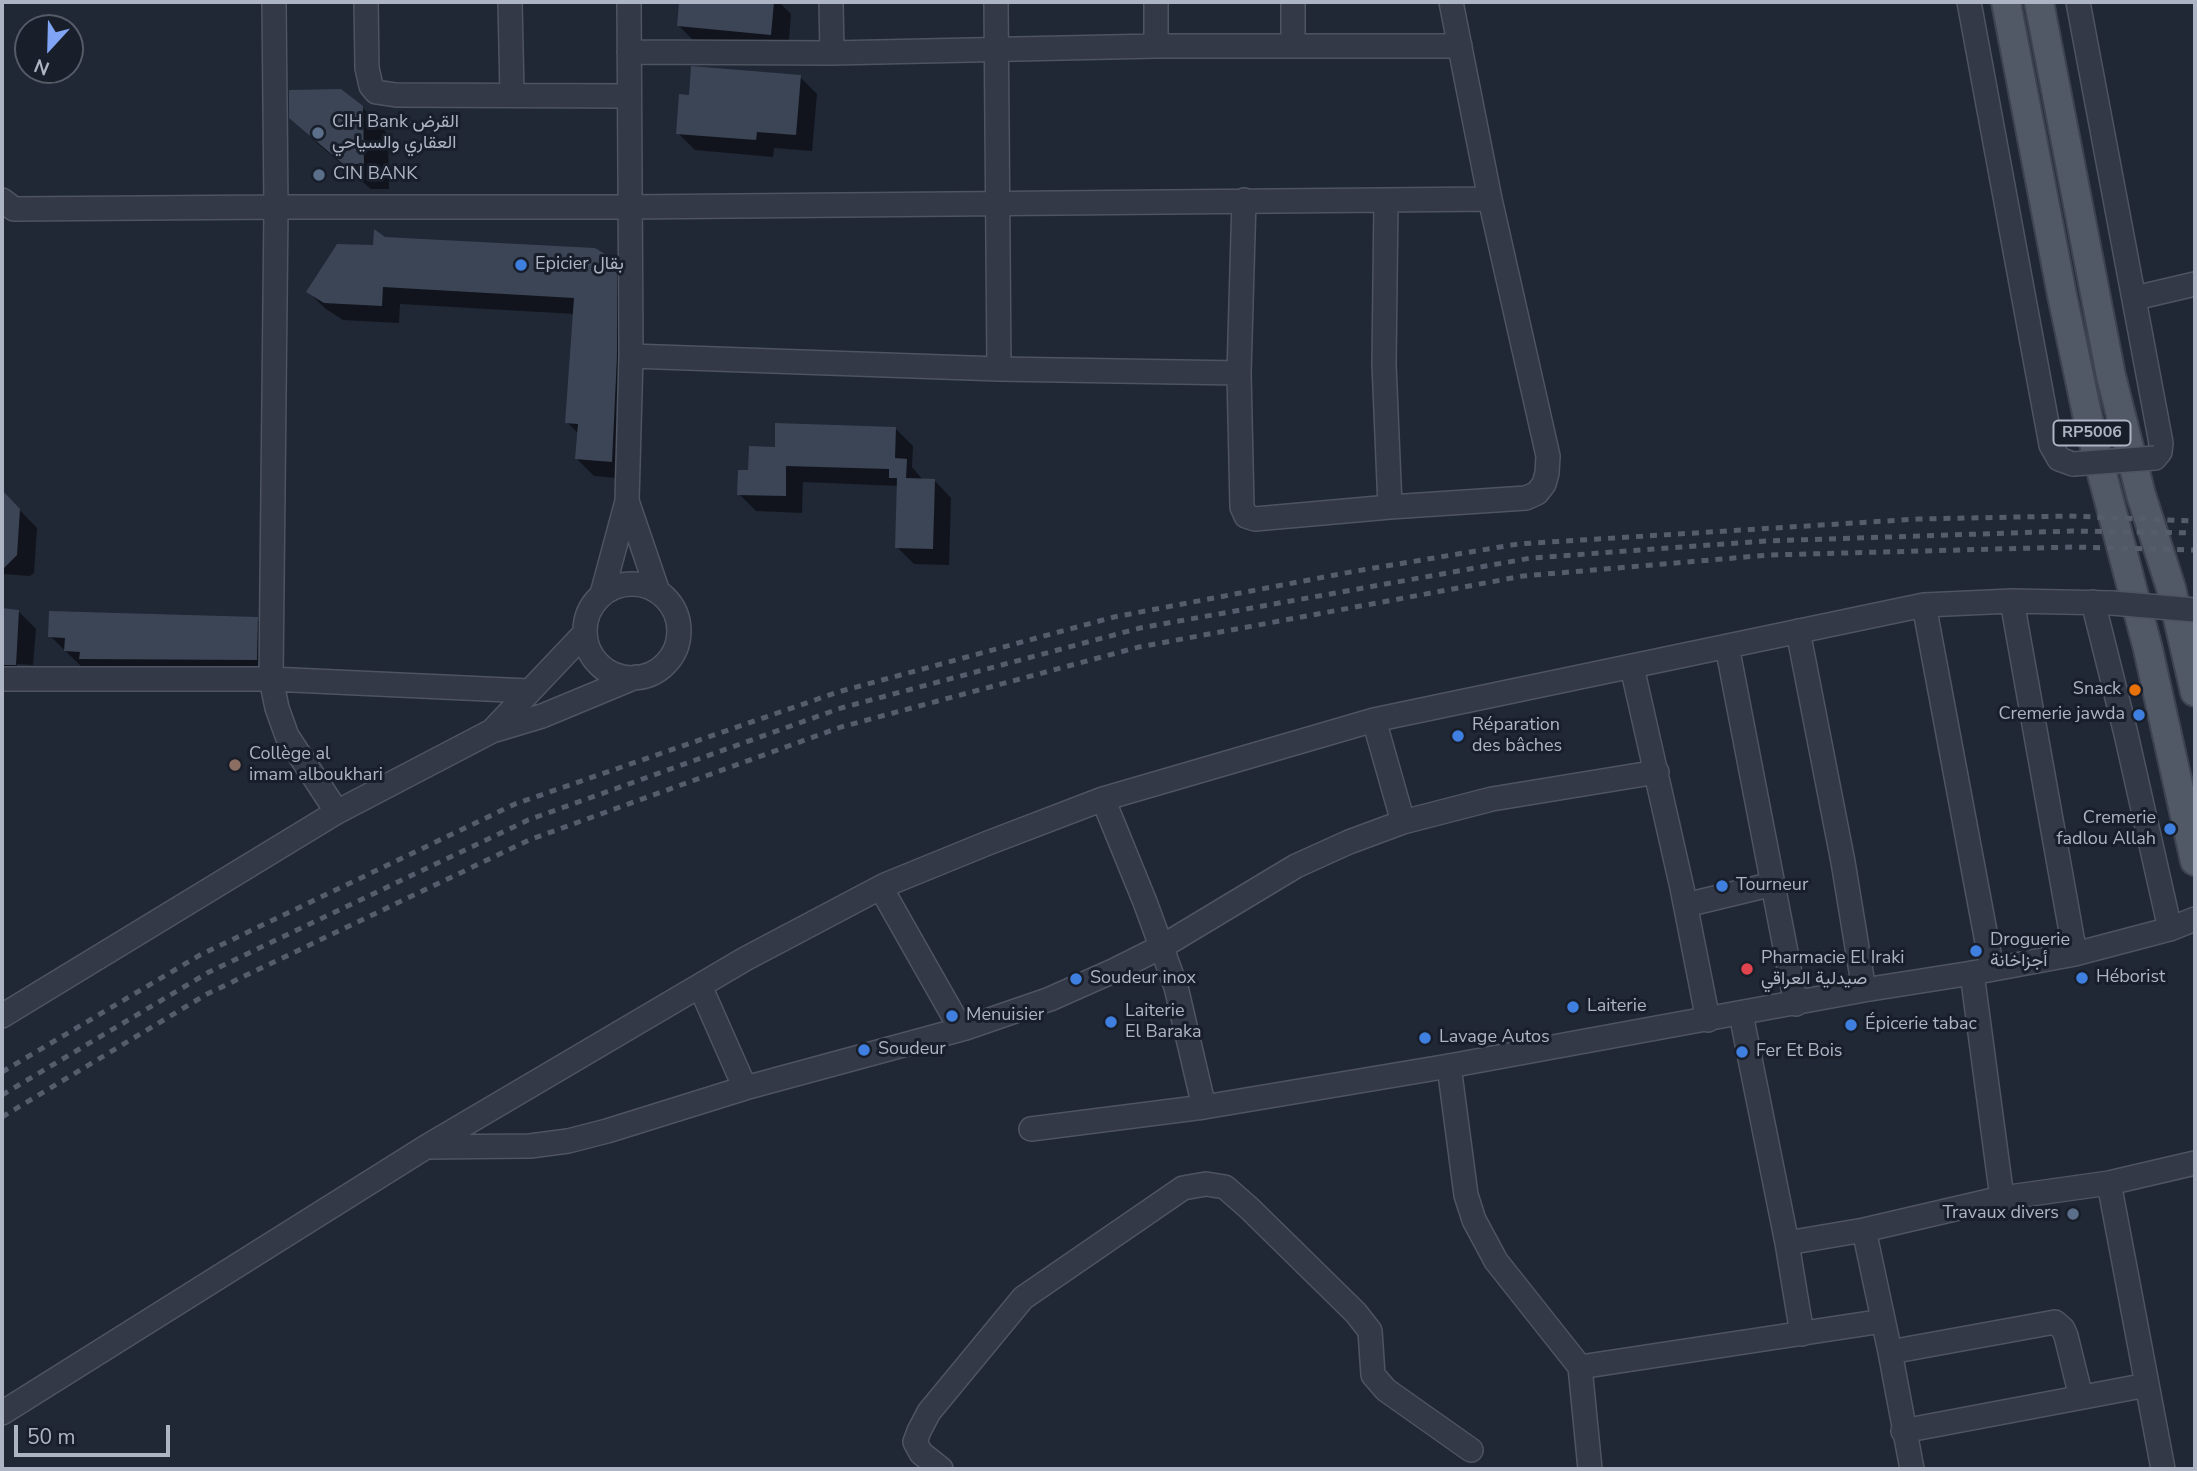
<!DOCTYPE html>
<meta charset="utf-8">
<style>
body{margin:0}
#map{position:relative;width:2197px;height:1471px;overflow:hidden;background:#202735;font-family:"Nunito Sans",sans-serif}
canvas{display:block}
.frame{position:absolute;inset:0;border:4px solid #adb4c3;pointer-events:none}
.north{position:absolute;left:14px;top:14px;width:70px;height:70px;box-sizing:border-box;background:#191f2a;border:2px solid #545b67;border-radius:50%;rotate:202deg;font-size:19px;font-weight:700;line-height:28px;text-align:center;color:#adb4c3}
.north::after{content:'';display:block;margin:auto;width:24px;height:32px;background:#81a5f4;clip-path:polygon(50% 0,100% 100%,50% 72%,0 100%)}
.scale{position:absolute;left:14px;top:1425px;width:156px;height:32px;box-sizing:border-box;border:4px solid #adb4c3;border-top:0;padding-left:9px;font-size:21px;line-height:24px;white-space:nowrap;color:#adb4c3;-webkit-text-stroke:5px #191f2a;paint-order:stroke}
</style>
<div id="map">
<canvas width="2197" height="1471"></canvas>
<div class="frame"></div>
<div class="north">N</div>
<div class="scale">50 m</div>
</div>
<script>
const g = document.querySelector('canvas').getContext('2d');
g.lineJoin = 'round';
function fillPath(path, color) {
  g.fillStyle = color;
  g.fill(path, 'evenodd');
}
function shape(rows) {
  const path = new Path2D();
  for (const r of rows) {
    if (r.length === 3) {
      path.moveTo(r[0] + r[2], r[1]);
      path.arc(r[0], r[1], r[2], 0, 2 * Math.PI);
      continue;
    }
    path.moveTo(r[0], r[1]);
    for (let i = 2; i < r.length; i += 2) path.lineTo(r[i], r[i + 1]);
  }
  return path;
}
function trace(path, color, width, dash) {
  g.strokeStyle = color;
  g.lineWidth = width;
  g.lineCap = dash ? 'butt' : 'round';
  g.setLineDash(dash || []);
  g.stroke(path);
}
function write(font, color, halo, rows, align = 'center') {
  g.font = font + ' "Nunito Sans",Vazirmatn,sans-serif';
  g.lineWidth = 6;
  g.setLineDash([]);
  g.textBaseline = 'middle';
  g.strokeStyle = halo;
  g.fillStyle = color;
  for (const [text, x, y, turn = 0] of rows) {
    g.save();
    g.translate(x, y);
    g.rotate((+turn || 0) * Math.PI / 180);
    g.textAlign = isNaN(turn) ? turn : align;
    if (halo) g.strokeText(text, 0, 0);
    g.fillText(text, 0, 0);
    g.restore();
  }
}
const shadow = shape([
 [681,2,779,2,791,14,788,52,696,43,679,26],
 [800,77,817,94,812,151,774,148,773,157,695,150,678,133,690,97],
 [362,107,388,134,389,189,371,189,317,143,291,117],
 [385,238,609,259,627,276,629,479,594,476,577,459,579,434,567,422,575,314,400,304,399,323,343,320,326,309,308,292],
 [896,429,913,446,912,467,923,480,934,480,951,498,949,565,914,564,897,547,899,486,803,482,802,513,756,511,739,494,750,472,776,449],
 [2,492,37,528,34,573,30,576,2,574],
 [2,610,18,611,36,629,33,665,17,664,14,683,2,682],
 [257,619,274,636,273,677,83,668,50,636]
]);
const building = shape([
 [679,2,774,2,771,35,677,26],
 [691,66,801,75,796,135,757,132,756,140,676,134,679,94,689,95],
 [341,89,363,106,364,164,343,164,289,118,289,90],
 [374,229,385,237,595,248,610,257,610,268,617,269,617,356,612,462,575,459,578,424,565,423,574,298,383,287,382,306,324,303,306,292,337,244,373,245],
 [775,423,896,427,895,458,907,459,906,478,935,479,933,549,895,548,897,478,889,478,889,469,786,466,786,496,737,495,738,470,748,470,749,446,775,447],
 [2,490,20,509,17,555,2,570],
 [2,608,19,610,16,665,2,665],
 [49,611,258,617,257,660,79,659,80,652,64,651,65,638,48,637]
]);
const minor = shape([
 [274,2,276,207,271,679,277,708,287,736,337,812],
 [366,2,367,68,371,86,376,92,396,95,629,96],
 [510,2,512,94],
 [831,2,832,53],
 [996,2,999,369],
 [1156,2,1156,46],
 [1293,2,1293,45],
 [1969,2,2051,445,2059,459,2073,464],
 [2078,2,2161,443,2160,452,2155,458],
 [629,52,832,53,1156,46,1460,46],
 [2,200,14,209,276,207,629,207,1490,199],
 [1244,200,1239,373,1242,507,1246,516,1255,519,1390,507,1526,498,1537,493,1544,484,1547,473,1548,456,1490,199,1451,2],
 [1386,200,1384,364,1390,507],
 [2135,298,2195,284],
 [631,356,999,369,1239,373],
 [627,501,658,592],
 [632,631,47],
 [602,594,627,501,631,356,629,2],
 [2012,601,2075,954],
 [2093,602,2126,734,2170,929],
 [1924,605,1992,969],
 [1798,631,1843,862,1864,990],
 [1727,646,1796,1004],
 [1632,667,1682,888,1708,1020],
 [2,679,271,679,529,691],
 [1374,720,1403,822],
 [492,731,585,633],
 [1103,799,1145,902,1176,987,1204,1107],
 [881,888,961,1029],
 [1686,905,1773,884],
 [1972,973,2002,1198],
 [700,986,745,1088],
 [1741,1014,1787,1243,1802,1334],
 [2,1016,337,812,492,731,542,716,636,677],
 [1449,1066,1466,1195,1474,1220,1496,1261,1580,1367,1590,1469],
 [1031,1129,1204,1107,1449,1066,1864,990,1972,973,2075,954,2170,929,2195,919],
 [427,1147,530,1146,568,1141,607,1131,745,1088,966,1028,1050,999,1113,971,1163,946,1296,866,1349,842,1403,822,1492,799,1657,772],
 [2109,1183,2163,1469],
 [1864,1230,1890,1352,1912,1469],
 [1787,1243,1864,1230,2002,1198,2109,1183,2195,1163],
 [1890,1352,2055,1322,2063,1329,2066,1336,2081,1397],
 [1580,1367,1883,1321],
 [2,1413,426,1147,745,959,885,885,988,843,1103,799,1374,720,1924,605,2012,601,2112,603],
 [1903,1431,2147,1385],
 [941,1469,921,1453,915,1442,919,1431,929,1412,1023,1298,1183,1188,1206,1184,1225,1187,1249,1208,1356,1313,1370,1331,1373,1375,1386,1390,1471,1450]
]);
const major = shape([
 [2006,2,2062,295,2090,428,2148,649,2195,861],
 [2039,2,2111,376,2141,495,2171,588,2195,692]
]);
const rail = shape([
 [2,1072,200,955,515,804,838,692,1114,617,1356,571,1518,544,1918,519,2069,516,2195,521],
 [2,1095,209,972,528,820,841,708,1140,628,1531,558,1766,541,2072,531,2195,533],
 [2,1117,207,994,529,840,841,727,1139,647,1523,576,1769,555,2073,547,2195,550]
]);
const minorBridge = shape([
 [2073,464,2155,458],
 [2112,603,2195,610]
]);
const markers = [
 [318,133,7,"#5c6f8a"],
 [319,175,7,"#5c6f8a"],
 [521,265,7,"#3f7fe0"],
 [2135,690,7,"#e8710a"],
 [2139,715,7,"#3f7fe0"],
 [1458,736,7,"#3f7fe0"],
 [235,765,7,"#8d6e63"],
 [2170,829,7,"#3f7fe0"],
 [1722,886,7,"#3f7fe0"],
 [1976,951,7,"#3f7fe0"],
 [1747,969,7,"#e0444e"],
 [2082,978,7,"#3f7fe0"],
 [1076,979,7,"#3f7fe0"],
 [1573,1007,7,"#3f7fe0"],
 [952,1016,7,"#3f7fe0"],
 [1111,1022,7,"#3f7fe0"],
 [1851,1025,7,"#3f7fe0"],
 [1425,1038,7,"#3f7fe0"],
 [864,1050,7,"#3f7fe0"],
 [1742,1052,7,"#3f7fe0"],
 [2073,1214,7,"#5c6f8a"]
];
const shields = [
 [2092,433,77]
];
const shieldNames = [
 ["RP5006",2092,433]
];
const poiNames = [
 ["CIH Bank القرض",332,123],
 ["العقاري والسياحي",332,144],
 ["CIN BANK",333,175],
 ["Epicier بقال",535,265],
 ["Snack",2121,690,"right"],
 ["Cremerie jawda",2125,715,"right"],
 ["Réparation",1472,726],
 ["des bâches",1472,747],
 ["Collège al",249,755],
 ["imam alboukhari",249,776],
 ["Cremerie",2156,819,"right"],
 ["fadlou Allah",2156,840,"right"],
 ["Tourneur",1736,886],
 ["Droguerie",1990,941],
 ["أجزاخانة",1990,962],
 ["Pharmacie El Iraki",1761,959],
 ["صيدلية العراقي",1761,980],
 ["Héborist",2096,978],
 ["Soudeur inox",1090,979],
 ["Laiterie",1587,1007],
 ["Laiterie",1125,1012],
 ["El Baraka",1125,1033],
 ["Menuisier",966,1016],
 ["Épicerie tabac",1865,1025],
 ["Lavage Autos",1439,1038],
 ["Soudeur",878,1050],
 ["Fer Et Bois",1756,1052],
 ["Travaux divers",2059,1214,"right"]
];
fillPath(shadow, '#0007');
fillPath(building, '#3c4556');
trace(minor, '#4e5461', 26);
trace(major, '#3d434f', 32);
trace(minor, '#333946', 23);
trace(major, '#515866', 28);
trace(rail, '#555d6d', 5, [7, 7]);
trace(minorBridge, '#4e5461', 26, []);
trace(minorBridge, '#333946', 23);
for (const [x, y, r, color] of markers) {
  const dot = new Path2D();
  dot.arc(x, y, r, 0, 2 * Math.PI);
  g.fillStyle = color;
  g.fill(dot);
  trace(dot, '#191f2a', 2.5);
}
for (const [x, y, w] of shields) {
  const box = new Path2D();
  box.roundRect(x - w / 2, y - 12.5, w, 25, 5);
  g.fillStyle = '#191f2a';
  g.fill(box);
  trace(box, '#adb4c3', 2);
}
write('bold 16px', '#adb4c3', null, shieldNames);
write('18px', '#adb4c3', '#191f2a', poiNames, 'left');
</script>
